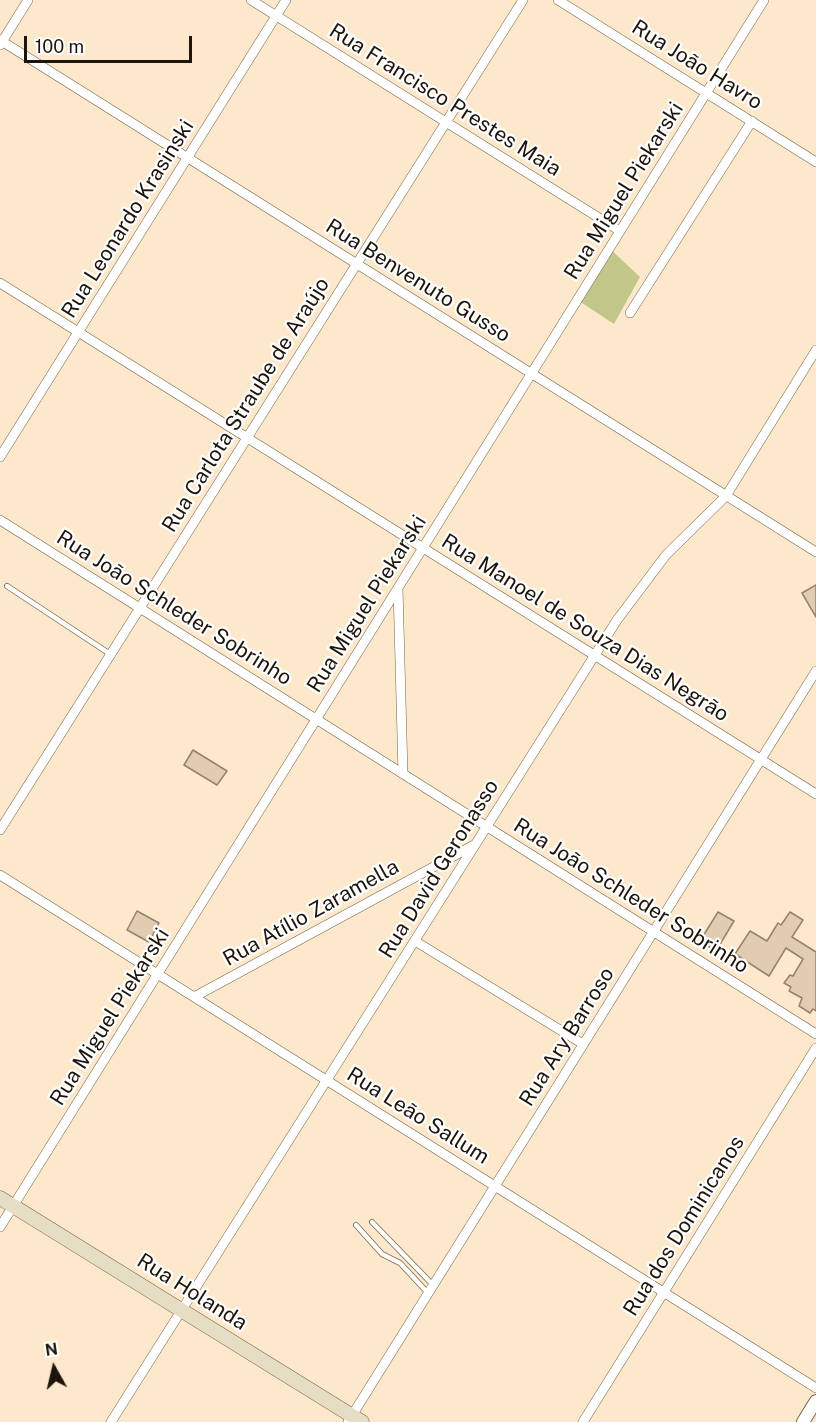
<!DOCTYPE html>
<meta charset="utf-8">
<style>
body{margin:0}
#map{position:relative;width:816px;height:1422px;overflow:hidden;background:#fee8cb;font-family:"Public Sans",sans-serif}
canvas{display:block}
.north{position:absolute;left:24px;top:1338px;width:60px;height:60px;-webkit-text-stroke:4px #fff;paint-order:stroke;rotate:352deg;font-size:16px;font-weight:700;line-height:24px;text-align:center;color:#1d150b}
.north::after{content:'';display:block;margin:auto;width:21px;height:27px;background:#1d150b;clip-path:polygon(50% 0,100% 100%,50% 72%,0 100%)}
.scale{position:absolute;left:24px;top:36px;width:168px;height:27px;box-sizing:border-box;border:3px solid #1d150b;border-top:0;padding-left:8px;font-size:18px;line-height:21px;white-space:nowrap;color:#1d150b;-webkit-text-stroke:4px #fff;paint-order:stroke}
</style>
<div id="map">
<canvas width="816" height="1422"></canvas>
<div class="north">N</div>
<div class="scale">100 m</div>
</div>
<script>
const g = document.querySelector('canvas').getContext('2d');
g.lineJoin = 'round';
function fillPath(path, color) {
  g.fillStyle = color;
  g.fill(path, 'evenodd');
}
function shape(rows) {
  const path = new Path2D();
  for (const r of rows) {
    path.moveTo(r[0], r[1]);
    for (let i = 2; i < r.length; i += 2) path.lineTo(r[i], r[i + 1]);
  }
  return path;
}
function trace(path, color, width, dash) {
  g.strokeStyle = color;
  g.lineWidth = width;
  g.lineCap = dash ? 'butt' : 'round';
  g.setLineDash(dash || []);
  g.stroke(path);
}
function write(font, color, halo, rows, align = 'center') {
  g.font = font + ' "Public Sans",sans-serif';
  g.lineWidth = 4.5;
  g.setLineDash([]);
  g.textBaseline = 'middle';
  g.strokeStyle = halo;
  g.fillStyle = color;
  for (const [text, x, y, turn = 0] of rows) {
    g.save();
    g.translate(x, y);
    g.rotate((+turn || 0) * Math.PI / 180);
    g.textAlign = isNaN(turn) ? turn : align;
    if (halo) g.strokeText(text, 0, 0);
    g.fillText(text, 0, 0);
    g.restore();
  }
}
const green = shape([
 [607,246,640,277,614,324,576,299]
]);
const building = shape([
 [816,585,816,617,802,593,816,585],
 [193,750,227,771,217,785,184,765,193,750],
 [137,911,159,923,149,942,127,930,137,911],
 [718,912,734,921,716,951,700,941,718,912],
 [790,912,803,920,792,937,816,952,816,1011,813,1009,810,1013,799,1006,802,998,789,991,791,987,784,983,790,975,793,976,803,959,786,948,769,976,735,954,750,931,767,941,778,923,781,925,790,912]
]);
const service = shape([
 [7,586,110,654],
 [372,1222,433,1285],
 [356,1225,382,1254,400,1263,428,1293]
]);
const minor = shape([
 [251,0,620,231],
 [558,0,816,162],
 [0,40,816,552],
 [0,45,28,0],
 [0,283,816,794],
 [630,313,752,121],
 [0,457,286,0],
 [0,520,816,1034],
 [398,588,403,774],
 [0,830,523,0],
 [0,875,816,1388],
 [415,941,583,1044],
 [194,997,474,845],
 [0,1227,764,0],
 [111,1422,617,620,666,555,726,496,816,350],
 [348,1422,816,671],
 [583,1422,816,1048]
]);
const tertiary = shape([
 [803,1422,816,1401]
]);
const secondary = shape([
 [0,1198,362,1422]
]);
const streetNames = [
 ["Rua João Havro",697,65,32],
 ["Rua Francisco Prestes Maia",445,100,32],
 ["Rua Miguel Piekarski",624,191,-58],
 ["Rua Leonardo Krasinski",128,219,-58],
 ["Rua Benvenuto Gusso",418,281,32],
 ["Rua Carlota Straube de Araújo",246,405,-58],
 ["Rua Miguel Piekarski",367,604,-58],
 ["Rua João Schleder Sobrinho",174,608,32],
 ["Rua Manoel de Souza Dias Negrão",585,628,32],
 ["Rua David Geronasso",439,869,-58],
 ["Rua João Schleder Sobrinho",631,896,32],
 ["Rua Atílio Zaramella",311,913,-29],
 ["Rua Miguel Piekarski",110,1017,-58],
 ["Rua Ary Barroso",567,1037,-58],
 ["Rua Leão Sallum",418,1116,32],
 ["Rua dos Dominicanos",684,1226,-58],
 ["Rua Holanda",192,1292,32]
];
fillPath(green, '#c1c689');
fillPath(building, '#e2ccb1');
trace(building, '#968268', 1.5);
trace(service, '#78654c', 6);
trace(minor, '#78654c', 10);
trace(tertiary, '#78654c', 14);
trace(secondary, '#78654c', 15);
trace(service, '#fff', 4.5);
trace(minor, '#fff', 9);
trace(tertiary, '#fff', 12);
trace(secondary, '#e6ddc5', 14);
write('21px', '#1d150b', '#fff', streetNames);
</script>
